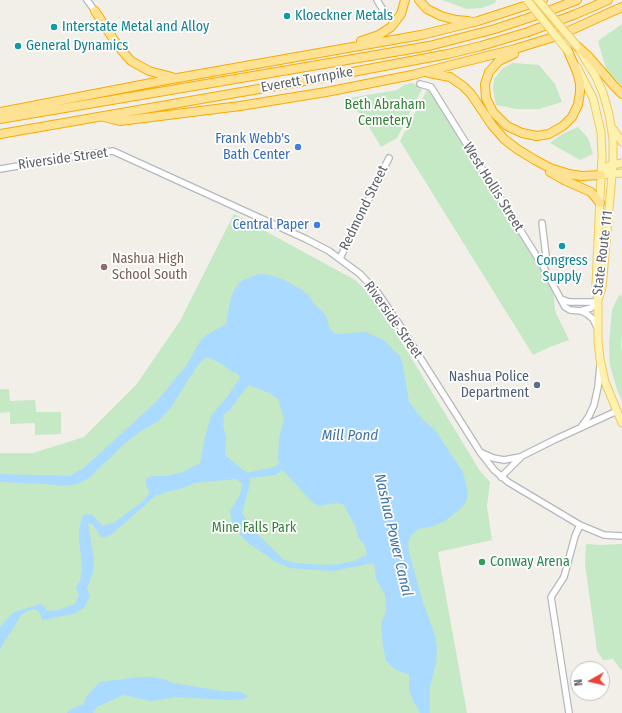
<!DOCTYPE html>
<style>
body{margin:0}
#map{position:relative;width:622px;height:713px;overflow:hidden;background:#f1efe8;font-family:"Fira Sans Condensed",sans-serif}
canvas{display:block}
.north{position:absolute;left:570px;top:661px;width:40px;height:40px;box-sizing:border-box;background:#fff;border:1px solid #bfc1c3;border-radius:50%;rotate:262deg;font-size:11px;font-weight:700;line-height:16px;text-align:center;color:#5f6368}
.north::after{content:'';display:block;margin:auto;width:14px;height:18px;background:#ea4335;clip-path:polygon(50% 0,100% 100%,50% 72%,0 100%)}
</style>
<div id="map">
<canvas width="622" height="713"></canvas>
<div class="north">N</div>
</div>
<script>
const g = document.querySelector('canvas').getContext('2d');
g.lineJoin = 'round';
function fillPath(path, color) {
  g.fillStyle = color;
  g.fill(path, 'evenodd');
}
function shape(rows) {
  const path = new Path2D();
  for (const r of rows) {
    path.moveTo(r[0], r[1]);
    for (let i = 2; i < r.length; i += 2) path.lineTo(r[i], r[i + 1]);
  }
  return path;
}
function trace(path, color, width, dash) {
  g.strokeStyle = color;
  g.lineWidth = width;
  g.lineCap = dash ? 'butt' : 'round';
  g.setLineDash(dash || []);
  g.stroke(path);
}
function write(font, color, halo, rows, align = 'center') {
  g.font = font + ' "Fira Sans Condensed",sans-serif';
  g.lineWidth = 3.5;
  g.setLineDash([]);
  g.textBaseline = 'middle';
  g.strokeStyle = halo;
  g.fillStyle = color;
  for (const [text, x, y, turn = 0] of rows) {
    g.save();
    g.translate(x, y);
    g.rotate((+turn || 0) * Math.PI / 180);
    g.textAlign = isNaN(turn) ? turn : align;
    if (halo) g.strokeText(text, 0, 0);
    g.fillText(text, 0, 0);
    g.restore();
  }
}
const green = shape([
 [442,0,496,0,495,3,482,8,467,9],
 [622,24,622,86,607,72,598,41],
 [513,63,539,65,555,84,562,102,539,109,517,109,496,105,493,90,494,79,503,68],
 [413,83,422,89,397,138,381,147,363,117,352,105,349,98,397,90,404,85],
 [427,90,429,90,545,276,554,296,555,311,569,340,550,347,533,355,400,141],
 [578,127,588,138,593,154,580,160,550,143,564,133],
 [234,214,355,280,376,300,480,471,490,482,487,506,492,540,438,552,467,713,0,713,0,453,33,453,84,437,136,385,180,321],
 [619,295,622,296,622,333,621,347,622,351,622,401,617,390,610,365,609,343,612,310],
 [0,389,9,389,10,401,35,400,36,412,61,412,61,434,35,435,35,423,10,424,10,412,0,413],
 [586,544,600,545,622,544,622,671,613,659,603,660,597,651,585,564]
]);
const water = shape([
 [259,274,270,275,282,279,302,290,309,296,314,304,320,309,326,316,330,330,336,334,366,332,385,341,394,351,400,356,403,366,409,402,422,419,435,430,463,472,468,493,466,502,461,508,445,521,433,526,418,529,411,536,408,543,409,552,422,599,435,636,437,648,436,663,430,686,430,713,420,713,419,710,413,701,409,689,409,675,396,670,386,661,383,646,381,625,386,610,385,595,376,579,374,563,333,571,290,568,276,562,247,542,233,527,230,511,240,495,242,483,236,479,194,483,181,489,170,491,155,496,111,535,102,538,93,525,88,523,94,560,93,572,87,588,90,596,84,608,73,614,42,620,39,611,33,609,22,614,0,649,0,627,14,612,41,604,48,611,58,610,75,604,79,595,76,588,80,581,82,569,79,536,80,525,83,515,91,514,103,526,115,522,143,501,150,492,146,485,146,479,152,476,167,476,183,472,200,463,205,437,211,416,227,397,240,378,238,374,231,371,223,365,210,358,205,358,197,366,170,409,158,421,138,433,123,445,89,478,78,484,63,486,46,484,0,482,0,474,70,476,85,467,157,401,186,366,201,340,208,334,226,324,230,301,234,290,241,281],
 [249,385,271,394,278,399,284,419,279,439,278,459,280,464,268,469,264,469,247,473,225,455,226,437,223,425,224,414,230,410,239,397],
 [283,470,310,500,317,506,338,503,344,505,356,528,358,537,365,546,367,555,354,561,340,564,323,565,296,563,284,560,250,527,242,513,250,484,250,478,275,475],
 [140,677,151,677,164,679,172,683,221,691,240,692,248,696,244,699,231,700,177,697,151,701,123,695,97,707,93,713,67,713,69,710,84,704,86,697,100,682]
]);
const minor = shape([
 [87,0,95,11],
 [377,0,385,13],
 [420,84,431,87,544,268,565,307,570,310,581,311,587,314,593,319,597,327],
 [0,169,89,154,113,151,306,239,329,251,360,274,378,293,397,321,480,452,494,470,508,482,580,525,604,535,622,536],
 [542,223,546,256,544,268],
 [340,258,389,158],
 [561,299,569,302,598,302],
 [580,311,591,308,598,302],
 [581,427,589,416,594,405,598,387,600,366],
 [480,452,493,458,504,460,520,457],
 [501,477,522,456,556,439,617,411],
 [569,713,551,597,564,577,575,536,580,525]
]);
const major = shape([
 [580,51,596,77,603,93,609,114,613,139,613,164,602,288,598,300],
 [577,67,593,98,601,132,602,155,596,284,598,302,598,341,600,359,605,382,622,423],
 [613,129,622,142],
 [601,173,608,166,622,163],
 [601,175,622,173]
]);
const highway = shape([
 [419,0,427,9,441,16,456,20,468,21],
 [95,11,118,46,131,61,149,71,172,77],
 [560,35,622,7],
 [361,41,379,35,391,27,401,14,405,0],
 [577,46,589,57,615,87,622,94],
 [514,54,499,61,489,72,485,84,486,98,493,112,507,126,522,133,537,136,549,134,563,126,572,117,578,105,580,92,580,83,577,72,568,51],
 [429,73,450,77,463,86,471,94,492,125,504,139,517,149,535,160,550,168,569,174,581,176,601,175],
 [0,112,172,79,421,35,478,21,543,0],
 [104,117,120,121,240,106,326,92,412,75,515,49,560,35],
 [0,119,429,46,495,29,543,13,577,0],
 [0,134,299,82,448,54,481,46,528,32,576,14,608,0],
 [550,172,564,180,591,192,600,203]
]);
const majorBridge = shape([
 [527,0,568,51],
 [538,0,577,46]
]);
const markers = [
 [287,16,4,"#0f9aa8"],
 [54,27,4,"#0f9aa8"],
 [18,46,4,"#0f9aa8"],
 [298,147,4,"#3f7fe0"],
 [317,225,4,"#3f7fe0"],
 [562,246,4,"#0f9aa8"],
 [104,267,4,"#8d6e63"],
 [537,385,4,"#5c6f8a"],
 [482,562,4,"#2e9e5b"]
];
const cultureNames = [
 ["Kloeckner Metals",295,16],
 ["Interstate Metal and Alloy",62,27],
 ["General Dynamics",26,46],
 ["Congress",562,261,"center"],
 ["Supply",562,277,"center"]
];
const streetNames = [
 ["Everett Turnpike",307,80,-10],
 ["Riverside Street",63,159,-8],
 ["West Hollis Street",493,187,58],
 ["Redmond Street",364,208,-64],
 ["State Route 111",603,253,-83],
 ["Riverside Street",393,320,55]
];
const parkNames = [
 ["Beth Abraham",385,105],
 ["Cemetery",385,121],
 ["Mine Falls Park",254,528]
];
const shopNames = [
 ["Frank Webb's",290,139],
 ["Bath Center",290,155],
 ["Central Paper",309,225]
];
const educationNames = [
 ["Nashua High",112,259],
 ["School South",112,275]
];
const serviceNames = [
 ["Nashua Police",529,377],
 ["Department",529,393]
];
const leisureNames = [
 ["Conway Arena",490,562]
];
const waterNames = [
 ["Mill Pond",350,436],
 ["Nashua Power Canal",393,535,77]
];
fillPath(green, '#c5e8c5');
fillPath(water, '#aadaff');
trace(minor, '#b5b8bc', 8);
trace(major, '#f2c960', 9);
trace(highway, '#f9ab00', 10);
trace(minor, '#fff', 5.5);
trace(major, '#fff2af', 7);
trace(highway, '#fde293', 8);
trace(majorBridge, '#f2c960', 9, []);
trace(majorBridge, '#fff2af', 7);
for (const [x, y, r, color] of markers) {
  const dot = new Path2D();
  dot.arc(x, y, r, 0, 2 * Math.PI);
  g.fillStyle = color;
  g.fill(dot);
  trace(dot, '#fff', 1.5);
}
write('14px', '#0d838f', '#fff', cultureNames, 'left');
write('14px', '#5f6368', '#fff', streetNames);
write('14px', '#348238', '#fff', parkNames);
write('14px', '#366cbe', '#fff', shopNames, 'right');
write('14px', '#785e54', '#fff', educationNames, 'left');
write('14px', '#4e5e75', '#fff', serviceNames, 'right');
write('14px', '#27864d', '#fff', leisureNames, 'left');
write('italic 15px', '#4174aa', '#fff', waterNames);
</script>
